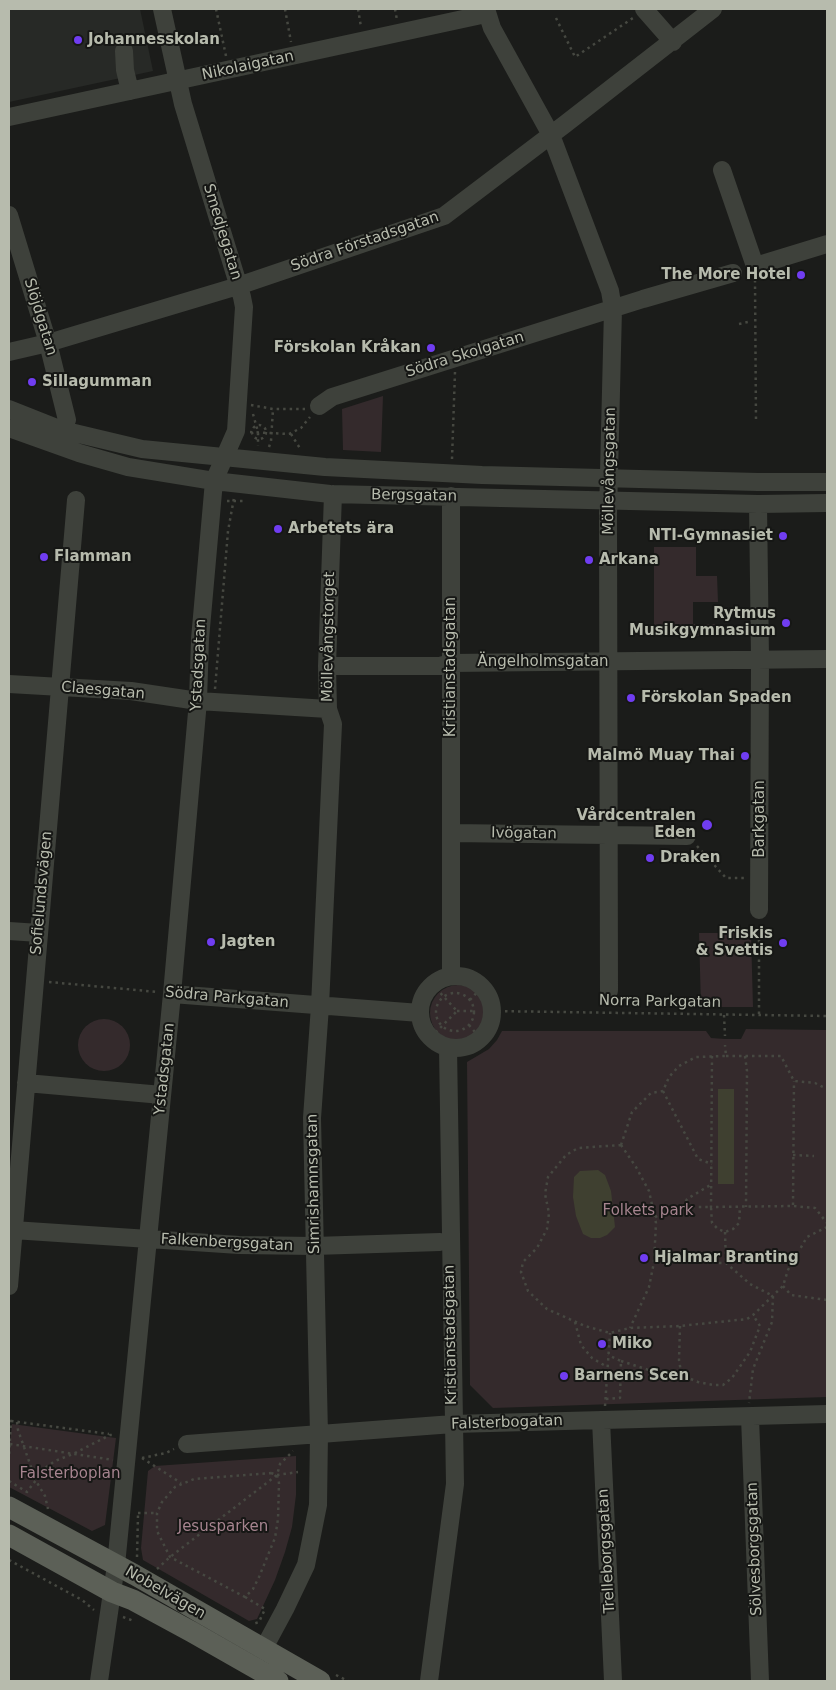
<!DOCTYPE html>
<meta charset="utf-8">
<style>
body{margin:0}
#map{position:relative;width:836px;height:1690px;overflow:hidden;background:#1b1c1a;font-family:"DejaVu Sans",sans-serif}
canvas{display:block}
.frame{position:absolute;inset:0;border:10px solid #b7bbad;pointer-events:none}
</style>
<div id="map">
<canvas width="836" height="1690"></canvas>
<div class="frame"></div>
</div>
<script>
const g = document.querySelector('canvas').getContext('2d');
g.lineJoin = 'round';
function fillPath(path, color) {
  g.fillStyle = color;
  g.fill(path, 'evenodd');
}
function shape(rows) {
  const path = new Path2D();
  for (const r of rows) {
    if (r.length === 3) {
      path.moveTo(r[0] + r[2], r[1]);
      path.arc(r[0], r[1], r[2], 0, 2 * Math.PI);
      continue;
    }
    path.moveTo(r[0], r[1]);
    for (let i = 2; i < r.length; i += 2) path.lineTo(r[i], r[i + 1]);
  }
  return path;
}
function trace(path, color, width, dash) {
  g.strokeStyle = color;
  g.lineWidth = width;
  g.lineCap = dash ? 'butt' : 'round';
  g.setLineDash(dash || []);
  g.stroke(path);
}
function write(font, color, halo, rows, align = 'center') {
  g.font = font + ' "DejaVu Sans",sans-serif';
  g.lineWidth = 4;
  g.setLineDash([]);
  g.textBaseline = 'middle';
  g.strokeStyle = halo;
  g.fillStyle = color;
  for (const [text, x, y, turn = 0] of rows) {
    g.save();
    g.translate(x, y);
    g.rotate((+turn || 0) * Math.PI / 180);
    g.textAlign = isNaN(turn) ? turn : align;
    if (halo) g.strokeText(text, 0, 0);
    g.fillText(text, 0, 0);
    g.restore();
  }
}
const built = shape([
 [9,9,140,9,153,71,9,102]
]);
const green = shape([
 [383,396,381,452,343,450,342,409],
 [654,547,696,547,696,576,717,576,718,602,693,602,693,624,718,624,718,636,654,636],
 [699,933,751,933,753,1007,701,1007],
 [458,1013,28],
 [104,1045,26],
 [746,1029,827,1030,827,1397,493,1408,470,1385,467,1062,489,1049,497,1040,502,1031,706,1031,711,1038,725,1039,741,1039],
 [12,1424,116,1438,105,1525,92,1531,9,1487,9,1451],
 [296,1456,296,1495,292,1527,285,1552,275,1580,257,1619,249,1621,143,1560,141,1548,148,1471,155,1466]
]);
const water = shape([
 [718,1089,734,1089,734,1184,718,1184],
 [598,1170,605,1175,611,1191,615,1227,607,1235,600,1238,591,1238,583,1234,576,1216,573,1197,574,1177,580,1171]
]);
const path = shape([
 [216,9,226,56],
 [285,9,291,42],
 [358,9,361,27],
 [395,9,397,20],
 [556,18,575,57,633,18],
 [755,280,756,422],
 [739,324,748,322],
 [251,405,273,409,305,409],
 [253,414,258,432,258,446],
 [259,432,7],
 [250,432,289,434,301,428,310,417],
 [291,434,301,450],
 [269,447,271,441,273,409],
 [452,459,455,372],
 [227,501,244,501],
 [215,689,228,531,234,498],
 [697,846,726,878,745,878],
 [49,982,158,992],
 [455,1012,19],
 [470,1000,482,987],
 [457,1011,474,1011],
 [492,1011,827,1016],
 [759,1014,759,924],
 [724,1015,725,1036],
 [469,1025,480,1038],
 [431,1037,457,1011,432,984],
 [712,1056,711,1207,793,1206,815,1208,827,1223],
 [726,1056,781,1056,794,1081,815,1083,827,1089],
 [745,1056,747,1071,746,1207],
 [663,1091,698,1159,712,1164],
 [621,1145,578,1148,566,1155,548,1177,545,1194,549,1213,547,1229,537,1248,523,1262,521,1272,528,1291,547,1309,585,1326,610,1333,630,1328,680,1326,747,1319,753,1315,783,1286,788,1270,807,1237,827,1227],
 [621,1145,636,1167,649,1191,656,1223,654,1262,649,1287,630,1328],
 [621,1145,632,1112,651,1093,663,1091,669,1077,679,1066,696,1057,726,1056,725,1045],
 [793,1155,814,1156],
 [793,1205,794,1081],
 [683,1207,687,1199,712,1184],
 [655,1217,683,1207,711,1207,712,1223,718,1229,725,1232,733,1229,739,1223,740,1207],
 [725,1232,726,1263],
 [654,1262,726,1263,750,1284,773,1296,772,1322,753,1369,749,1403],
 [783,1286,791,1295,827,1300],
 [575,1322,581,1345,592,1358,607,1367],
 [680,1326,679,1360,681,1372,686,1377,698,1382,713,1385,723,1385,732,1378,750,1352,760,1326,753,1315],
 [621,1361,664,1375,684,1377],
 [606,1399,620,1398,621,1361,608,1355],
 [605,1406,610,1333],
 [9,1421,11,1421,9,1458],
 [11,1421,109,1434],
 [17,1422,18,1430,36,1481,45,1496,48,1509],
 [10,1444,113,1460],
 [142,1458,166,1453,174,1449],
 [142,1458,181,1483],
 [271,1473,277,1475,279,1483,278,1519,275,1538,259,1577,253,1589,245,1597,170,1557,157,1531,157,1513,162,1502,175,1487,194,1479,271,1473],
 [277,1475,298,1472],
 [9,1481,27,1492,45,1468,55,1461,73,1454,110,1435,115,1435],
 [138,1513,157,1513],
 [137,1557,138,1515],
 [9,1560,82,1600,94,1610],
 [157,1569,170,1557,277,1475,280,1464,293,1451],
 [245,1597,265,1609,259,1622,253,1624],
 [123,1617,134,1621],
 [336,1675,348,1681]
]);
const minor = shape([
 [486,9,492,28,551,135,610,291,613,309,608,514,609,991],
 [644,9,673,42],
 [124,51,125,70,130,91],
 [9,117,486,14],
 [722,170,755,266,827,244],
 [9,215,48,343,67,420],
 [9,352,48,343,238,286,444,216,564,125,713,9],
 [319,406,332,397,643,299,733,273],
 [9,409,62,430,142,449,325,467,482,475,758,482,827,482],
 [9,428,79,453,128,467,214,481,330,494,758,504,827,503],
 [451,496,451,976],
 [758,504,760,659,759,910],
 [327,666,440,666,451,663,827,659],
 [9,684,131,691,198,701,328,709],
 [451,833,687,836],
 [9,931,39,933],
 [456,1012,36],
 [172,994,420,1013],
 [26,1083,162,1095],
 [13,1230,239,1245,314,1246,440,1242],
 [9,1286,76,500],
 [750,1417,760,1681],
 [601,1420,613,1681],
 [187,1444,453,1424,827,1414],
 [264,1648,285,1609,306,1565,318,1505,319,1434,312,1118,320,1006,333,724,328,709,327,666,333,494],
 [99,1681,116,1565,172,994,198,701,200,639,214,481,236,431,244,307,242,297,183,104,162,9],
 [429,1681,455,1484,448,1047]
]);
const major = shape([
 [9,1507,135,1575,320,1681],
 [9,1535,112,1592,133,1600,192,1632,278,1681]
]);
const markers = [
 [78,40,5,"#703df1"],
 [801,275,5,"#703df1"],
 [431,348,5,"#703df1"],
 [32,382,5,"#703df1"],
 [278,529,5,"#703df1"],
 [783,536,5,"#703df1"],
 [44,557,5,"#703df1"],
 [589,560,5,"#703df1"],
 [786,623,5,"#703df1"],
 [631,698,5,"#703df1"],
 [745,756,5,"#703df1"],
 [707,825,6,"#703df1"],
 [650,858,5,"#703df1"],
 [211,942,5,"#703df1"],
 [783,943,5,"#703df1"],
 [644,1258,5,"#703df1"],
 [602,1344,5,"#703df1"],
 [564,1376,5,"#703df1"]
];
const poiNames = [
 ["Johannesskolan",88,40],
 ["The More Hotel",791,275,"right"],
 ["Förskolan Kråkan",421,348,"right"],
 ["Sillagumman",42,382],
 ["Arbetets ära",288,529],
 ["NTI-Gymnasiet",773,536,"right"],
 ["Flamman",54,557],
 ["Arkana",599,560],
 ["Rytmus",776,614,"right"],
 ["Musikgymnasium",776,631,"right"],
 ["Förskolan Spaden",641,698],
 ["Malmö Muay Thai",735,756,"right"],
 ["Vårdcentralen",696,816,"right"],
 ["Eden",696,833,"right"],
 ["Draken",660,858],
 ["Friskis",773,934,"right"],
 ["& Svettis",773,951,"right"],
 ["Jagten",221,942],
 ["Hjalmar Branting",654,1258],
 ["Miko",612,1344],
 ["Barnens Scen",574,1376]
];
const streetNames = [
 ["Nikolaigatan",248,66,-12],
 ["Smedjegatan",222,232,73],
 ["Södra Förstadsgatan",365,242,-19],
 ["Slöjdgatan",40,317,73],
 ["Södra Skolgatan",465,355,-17],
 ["Möllevångsgatan",610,471,-89],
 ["Bergsgatan",414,496,1],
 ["Möllevångstorget",329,637,-89],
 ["Ängelholmsgatan",543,662],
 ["Ystadsgatan",199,665,-87],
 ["Kristianstadsgatan",451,667,-90],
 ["Claesgatan",103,691,5],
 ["Barkgatan",760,819,-90],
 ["Ivögatan",524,834,1],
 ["Sofielundsvägen",42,893,-85],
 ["Södra Parkgatan",227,998,5],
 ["Norra Parkgatan",660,1002,1],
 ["Ystadsgatan",165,1069,-84],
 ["Simrishamnsgatan",314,1184,-91],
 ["Falkenbergsgatan",227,1243,3],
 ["Kristianstadsgatan",451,1335,-91],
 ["Falsterbogatan",507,1423,-2],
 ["Sölvesborgsgatan",755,1549,-92],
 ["Trelleborgsgatan",607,1551,-93],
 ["Nobelvägen",165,1593,30]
];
const parkNames = [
 ["Folkets park",648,1211],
 ["Falsterboplan",70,1474],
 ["Jesusparken",223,1527]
];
fillPath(built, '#272926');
fillPath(green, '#342a2c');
fillPath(water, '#3f4030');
trace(path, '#464841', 2.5, [2.5, 4]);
trace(minor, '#3e413b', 18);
trace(major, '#5c6057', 21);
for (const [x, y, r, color] of markers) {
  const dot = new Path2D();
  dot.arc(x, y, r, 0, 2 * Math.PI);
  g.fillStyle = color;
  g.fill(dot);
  trace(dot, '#161715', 2);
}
write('bold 15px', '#b7bbad', '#161715', poiNames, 'left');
write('15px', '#b7bbad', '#161715', streetNames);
write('15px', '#a6848f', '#161715', parkNames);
</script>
